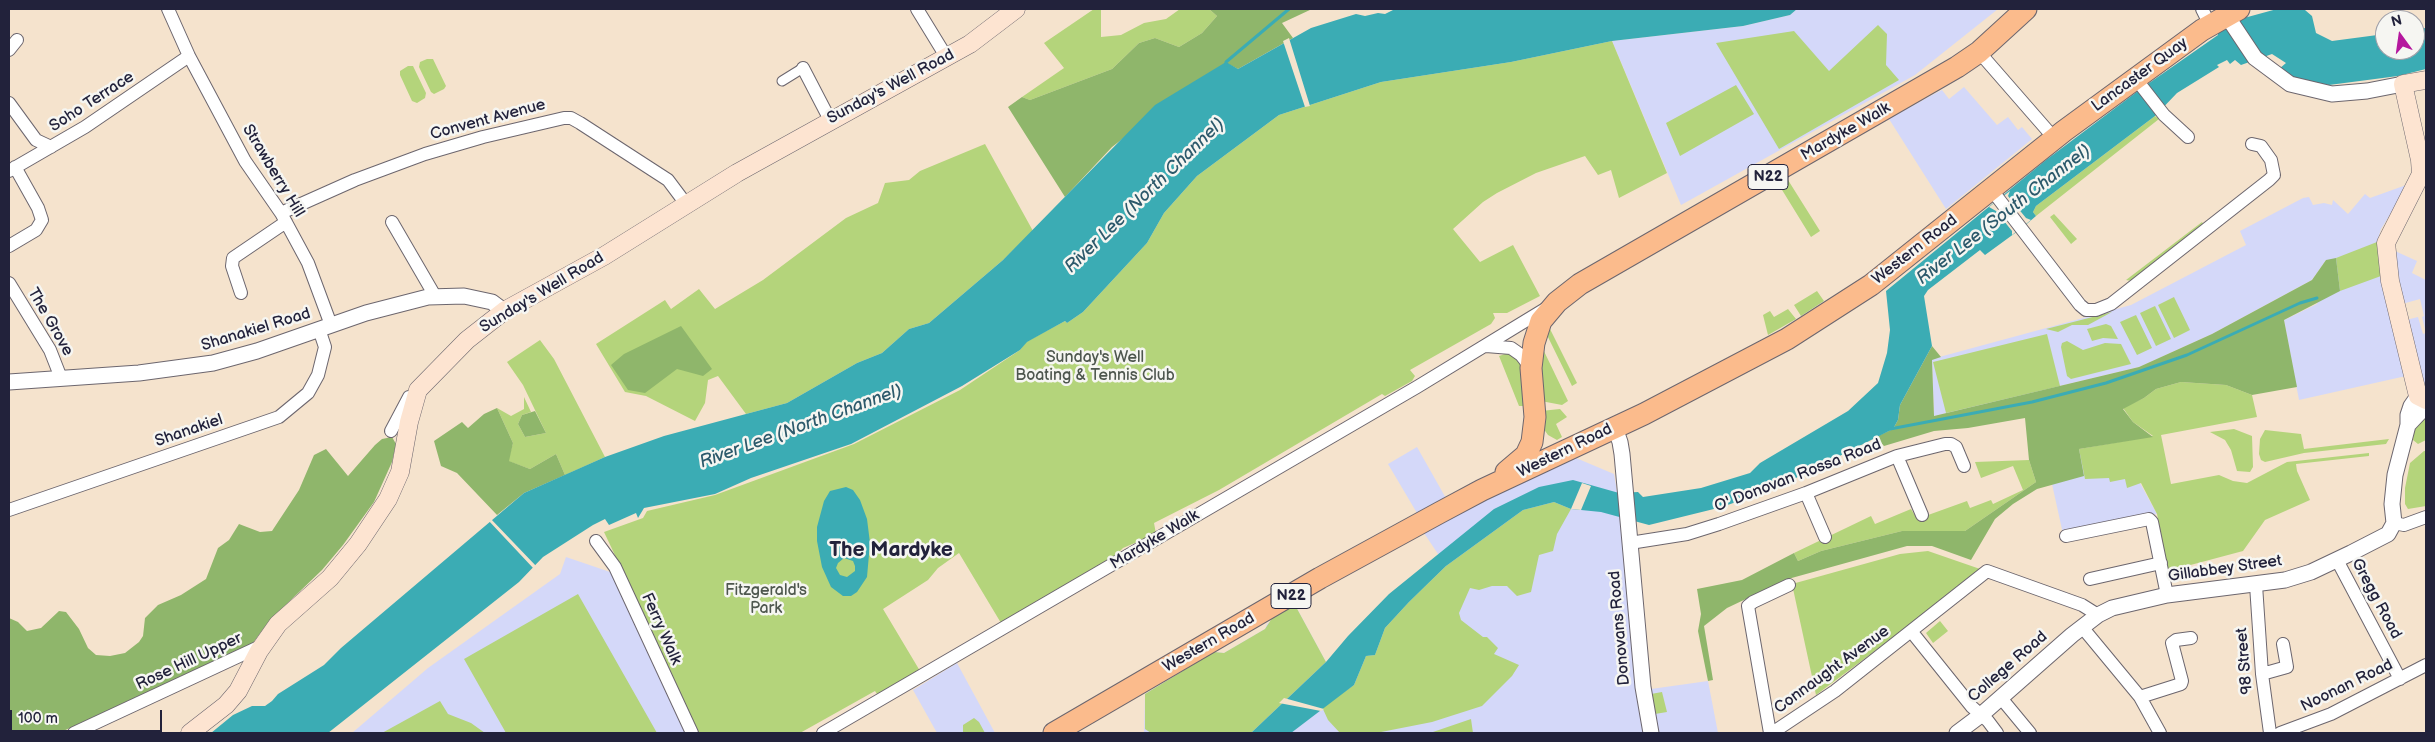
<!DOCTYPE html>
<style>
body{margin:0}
#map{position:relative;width:2435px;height:742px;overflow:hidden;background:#f5e3cd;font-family:"Balsamiq Sans",sans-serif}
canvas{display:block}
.frame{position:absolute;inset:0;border:10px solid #22223b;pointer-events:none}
.north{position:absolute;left:2375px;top:10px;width:50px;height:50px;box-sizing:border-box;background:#f6f6f2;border:1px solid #a1a1a9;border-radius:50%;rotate:346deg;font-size:14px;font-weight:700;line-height:20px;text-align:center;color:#22223b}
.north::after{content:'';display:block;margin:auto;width:18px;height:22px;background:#b5179e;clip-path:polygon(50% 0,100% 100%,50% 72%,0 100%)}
.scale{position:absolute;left:10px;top:710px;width:152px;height:22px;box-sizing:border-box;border:2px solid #22223b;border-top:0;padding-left:6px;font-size:15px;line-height:18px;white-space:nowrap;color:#22223b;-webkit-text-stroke:4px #f6f6f2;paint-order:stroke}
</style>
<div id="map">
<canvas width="2435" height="742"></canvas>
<div class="frame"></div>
<div class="north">N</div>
<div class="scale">100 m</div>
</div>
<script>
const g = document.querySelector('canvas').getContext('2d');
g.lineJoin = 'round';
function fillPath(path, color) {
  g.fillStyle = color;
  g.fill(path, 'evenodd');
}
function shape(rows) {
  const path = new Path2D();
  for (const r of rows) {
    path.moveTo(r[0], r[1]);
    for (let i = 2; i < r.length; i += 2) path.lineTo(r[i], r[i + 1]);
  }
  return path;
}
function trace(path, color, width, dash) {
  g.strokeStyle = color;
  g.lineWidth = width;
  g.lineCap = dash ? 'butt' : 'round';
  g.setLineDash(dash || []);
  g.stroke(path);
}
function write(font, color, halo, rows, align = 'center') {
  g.font = font + ' "Balsamiq Sans",sans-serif';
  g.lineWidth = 5;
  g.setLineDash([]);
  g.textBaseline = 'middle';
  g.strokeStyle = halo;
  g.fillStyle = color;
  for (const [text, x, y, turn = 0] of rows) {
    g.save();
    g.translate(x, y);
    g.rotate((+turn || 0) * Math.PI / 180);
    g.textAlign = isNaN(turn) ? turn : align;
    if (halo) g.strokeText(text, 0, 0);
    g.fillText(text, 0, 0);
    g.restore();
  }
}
const built = shape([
 [1797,9,1998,9,1915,75,1681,205,1612,41,1743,26,1790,15],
 [1964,87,1997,125,2008,117,2018,130,2022,127,2032,139,1946,209,1889,119,1934,94,1942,90,1949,99],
 [2409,184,2381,229,2377,242,2378,263,2406,376,2299,400,2284,320,2317,304,2326,260,2312,280,2212,334,2139,367,1934,416,1932,359,2131,305,2246,245,2240,231,2303,198,2309,197,2313,205,2324,203,2332,205,2333,200,2348,214,2365,194,2370,198],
 [2395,251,2417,261,2412,273,2426,280,2426,389,2406,320,2418,317,2423,334,2426,333,2422,317,2424,316,2420,299,2402,304],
 [1417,447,1456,516,1523,480,1576,458,1614,474,1651,689,1708,681,1718,733,1144,733,1145,694,1214,652,1224,653,1265,629,1267,624,1295,605,1326,662,1375,655,1446,566,1424,533,1427,530,1388,464],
 [2079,449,2140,483,2157,514,2063,534,2052,484,2083,476],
 [566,557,613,573,687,733,352,733,428,668,560,574],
 [957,663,995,733,937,733,913,690]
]);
const green = shape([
 [1094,9,1101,9,1101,37,1121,35,1144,23,1166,19,1180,9,1209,9,1217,16,1202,33,1179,47,1155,38,1139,43,1112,69,1030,100,1022,97,1064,68,1044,43],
 [1878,25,1887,34,1886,65,1899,80,1779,149,1716,43,1794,31,1829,71],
 [1612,41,1667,173,1619,198,1611,170,1598,175,1585,156,1536,173,1497,193,1483,202,1453,229,1480,262,1513,245,1540,296,1507,313,1493,313,1495,318,1491,324,1410,370,1415,376,1412,381,1385,396,1382,394,1219,490,1154,523,1156,534,1123,548,1114,557,1001,623,959,553,938,568,928,580,883,609,920,671,877,694,875,691,800,733,699,733,604,532,643,518,647,511,715,495,854,444,960,390,1020,350,1026,342,1065,321,1067,323,1083,312,1147,243,1164,213,1197,176,1279,115,1381,82,1511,62],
 [427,59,433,59,446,86,444,89,434,94,431,92,419,67,420,62],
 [408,66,413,66,426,93,425,98,417,103,412,101,400,75,400,71],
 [1736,85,1754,114,1680,156,1666,123],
 [2155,116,2159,119,2036,216,2033,212,2036,206],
 [985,144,1033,231,1003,260,929,323,909,329,882,353,857,363,787,403,746,414,718,376,708,380,705,403,695,421,646,396,625,392,596,344,665,300,671,309,699,289,715,309,763,280,846,218,878,203,885,183,909,180,920,171],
 [1788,180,1820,231,1811,237,1779,185],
 [2054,214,2077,239,2071,244,2050,217],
 [2202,222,2204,225,2132,281,2126,280],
 [2377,242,2381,276,2340,291,2336,258],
 [1817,291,1824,301,1801,316,1794,305],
 [2174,297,2190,330,2174,338,2158,305],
 [2155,306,2171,339,2156,346,2140,313],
 [1788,309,1796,319,1768,335,1763,315,1770,311,1774,317],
 [2112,312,2088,325,2072,325,2058,332,2046,329],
 [2136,315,2152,348,2137,355,2120,322],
 [2106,324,2111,326,2118,339,2103,338,2092,341,2087,329],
 [1550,329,1577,383,1572,386,1547,335],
 [2047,334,2060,386,1946,413,1933,362],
 [540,340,554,359,605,457,565,475,556,454,530,469,508,461,513,443,497,408,511,416,524,409,524,397,531,412,522,415,518,424,525,437,546,433,523,385,507,362],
 [2067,341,2083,350,2105,343,2121,344,2131,364,2071,379,2067,376,2061,347,2062,343],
 [1541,345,1568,401,1562,405,1541,401],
 [1505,351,1520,361,1528,406,1519,406,1499,356,1505,354],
 [2181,382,2226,385,2252,395,2257,417,2161,435,2171,484,2219,475,2233,481,2247,483,2287,462,2369,453,2369,456,2296,464,2297,471,2310,500,2265,520,2243,551,2168,571,2157,514,2141,483,2127,488,2125,479,2110,482,2109,478,2085,479,2079,449,2153,436,2133,422,2123,408,2144,398,2156,389],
 [1560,409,1567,417,1556,424,1562,437,1557,440,1548,435,1543,428,1541,411],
 [2426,418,2426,440,2418,444,2413,440,2414,429,2422,419],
 [2234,429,2252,436,2253,467,2250,472,2237,471,2231,450,2225,440,2210,432],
 [2265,430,2301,434,2304,449,2389,439,2386,444,2304,453,2265,462,2261,460,2259,454,2260,439],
 [2424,451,2426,451,2426,506,2408,509,2405,504,2405,488,2410,463],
 [2029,460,2036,482,1965,531,1902,531,1821,551,1798,561,1794,553,1871,516,1875,524,1911,509,1917,519,1967,501,1970,508,1991,500,1993,504,2023,490,2013,466,1981,478,1975,462],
 [1554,502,1571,509,1557,534,1553,551,1539,555,1531,592,1517,596,1507,586,1492,586,1479,590,1470,588,1459,613,1461,620,1483,637,1487,637,1498,648,1494,654,1519,665,1512,676,1482,706,1432,722,1376,733,1340,733,1328,720,1322,707,1354,685,1366,656,1375,655,1385,628,1409,602,1446,566,1523,510],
 [1928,551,1983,570,1816,695,1792,584,1900,554],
 [578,594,657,733,506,733,464,659],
 [1295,605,1326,662,1251,733,1151,733,1145,729,1145,694,1214,652,1224,653,1265,629,1274,615],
 [1940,621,1948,631,1933,643,1926,633],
 [1662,692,1667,712,1655,714,1651,694],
 [440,701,448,714,471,723,485,733,382,733],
 [974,718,979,722,985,733,963,733,963,725],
 [1471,719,1473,733,1430,733]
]);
const forest = shape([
 [1209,9,1312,9,1282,23,1293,38,1238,69,1226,63,1198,80,1112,147,1065,197,1008,107,1022,97,1030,100,1112,69,1139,43,1155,38,1179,47,1202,33,1217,16],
 [2336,258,2340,291,2284,320,2297,387,2252,395,2226,385,2181,382,2156,389,2144,398,2123,409,2133,422,2153,437,2079,449,2084,476,2037,489,2013,504,1995,519,1971,560,1932,546,1907,546,1788,579,1727,608,1704,626,1713,680,1708,681,1698,631,1701,614,1697,589,1742,580,1794,553,1798,561,1821,551,1902,531,1965,531,2036,482,2029,460,2025,418,1968,428,1934,431,1884,446,1876,437,1893,429,1898,420,1900,405,1932,346,1941,357,1932,360,1934,416,2139,367,2212,334,2312,280,2326,260],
 [681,326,712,369,703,376,677,369,645,393,628,390,611,365,624,354],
 [497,408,513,443,509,461,530,469,556,454,565,475,524,493,497,515,457,473,441,466,434,441,462,422,468,428,484,414],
 [535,411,546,433,525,437,518,424,522,415],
 [392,437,396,444,392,462,374,502,343,545,322,570,269,621,253,643,59,733,9,733,9,618,18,622,27,631,41,628,59,611,66,612,79,629,88,648,96,655,110,656,125,653,139,642,143,636,145,618,158,605,181,595,206,579,218,548,229,540,239,524,260,532,272,531,299,490,314,455,326,449,348,476,375,445,382,439]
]);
const water = shape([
 [1395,9,1797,9,1790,15,1743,26,1612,41,1511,62,1381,82,1279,115,1197,176,1164,213,1147,243,1083,312,1067,323,1065,321,1027,342,1020,350,962,386,851,444,751,478,715,494,644,508,638,518,636,513,609,525,605,519,593,525,543,557,519,582,328,733,211,733,233,715,252,706,265,706,272,701,278,694,324,665,341,648,524,493,605,457,664,436,787,403,857,363,882,353,909,329,929,323,1003,260,1155,105,1226,62,1238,69,1311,28,1356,14,1365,16,1378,13,1385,14],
 [2277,9,2305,10,2312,16,2316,33,2332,41,2385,34,2385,50,2415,50,2415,29,2426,28,2426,69,2398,76,2329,85,2299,80,2279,69,2286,63,2272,54,2241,65,2235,60,2230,64,2227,60,2217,65,2219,67,2177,93,2155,116,2036,206,2033,212,2036,216,2022,228,1985,255,1980,250,1928,290,1924,296,1932,346,1900,405,1898,420,1893,429,1778,487,1722,507,1649,525,1601,512,1571,509,1554,502,1523,510,1446,566,1409,602,1385,628,1375,655,1366,656,1354,685,1291,733,1251,733,1326,662,1348,636,1389,594,1494,509,1539,487,1573,480,1619,493,1638,492,1643,497,1701,488,1750,473,1760,463,1848,411,1878,383,1887,353,1890,330,1886,291,2046,160,2142,88,2218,35,2218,32,2244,18],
 [846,487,853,490,860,500,867,519,870,543,867,577,857,592,851,596,843,596,831,587,822,567,817,541,817,527,824,501,830,491],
 [844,558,853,561,855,566,855,571,847,577,840,575,836,568,838,563]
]);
const pier = shape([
 [1289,38,1310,106,1305,107,1283,41],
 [2010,191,2008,196,2026,218,2031,220,2012,235,2012,231,1996,211,1989,207],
 [1582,483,1591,486,1581,510,1571,509],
 [490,518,537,567,534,569,488,520],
 [1284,698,1324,709,1321,711,1279,703]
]);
const stream = shape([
 [1226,65,1226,62,1289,9],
 [1890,429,2032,402,2106,383,2187,355,2300,303,2317,298]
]);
const pedestrian = shape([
 [782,81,803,68]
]);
const minor = shape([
 [168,9,189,56,245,161,281,213,308,263,331,325],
 [917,9,947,58],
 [2202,9,2210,25],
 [9,50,17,40],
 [1979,52,2054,138],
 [803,68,830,120],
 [2136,79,2164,115,2188,137],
 [9,103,36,140,51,147],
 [9,171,85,127,189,56],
 [1991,189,2080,305,2086,310,2096,310,2111,304,2269,180,2274,175,2271,160,2261,146,2252,144],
 [281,213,355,180,425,154,483,137,564,118,571,118,580,123,668,180,686,204],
 [392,222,435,296],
 [9,246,36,230,42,220,38,208,15,167],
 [9,283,50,350,61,378],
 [241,293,232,266,233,258,286,222],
 [1486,346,1511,348,1521,355,1531,368],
 [391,431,409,397,415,397],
 [1897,456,1922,515],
 [1806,493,1825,537],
 [9,510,279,417,308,393,318,375,325,347,319,329],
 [2394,523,2404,525,2426,517],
 [2066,536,2149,519,2152,522,2167,595],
 [596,541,615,567,692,733],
 [1630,543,1687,534,1719,524,1806,493,1897,456,1945,444,1951,444,1956,447,1964,466],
 [2337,560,2400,679],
 [2090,579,2161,563],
 [2256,585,2262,674,2270,733],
 [2082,627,2140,697,2160,733],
 [1911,631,1972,707,1988,721,1997,733],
 [2262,674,2287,667,2283,644],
 [2140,697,2181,684,2182,681,2172,643,2176,640,2191,638],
 [2001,698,2030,733],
 [74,733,263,645],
 [823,733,1417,387,1545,309],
 [1770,733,1748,606,1753,602,1789,585],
 [1772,733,1835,691,1987,571,2082,605,2098,615],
 [2280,733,2331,714,2426,665]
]);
const tertiary = shape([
 [2227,16,2255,58,2290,84,2332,94,2367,91,2403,84],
 [9,382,139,373,213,363,257,351,366,313,428,297,464,296,492,302,504,311],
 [2408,425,2426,406],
 [1615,428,1620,442,1622,454,1643,687,1651,733],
 [1957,733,1981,715,2072,635,2098,615,2112,608,2167,595,2285,580,2311,572,2351,553,2388,534,2394,523,2392,504,2395,475,2408,425,2408,415,2411,406,2418,396]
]);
const secondary = shape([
 [2426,80,2403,84,2420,160,2421,174,2386,243,2390,281,2418,396,2426,400],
 [190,733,226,705,238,691,259,651,278,624,330,578,358,544,388,499,400,472,409,422,418,390,467,340,504,311,604,256,737,173,970,44,1016,9]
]);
const trunk = shape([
 [1506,472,1526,455,1532,442,1535,417,1531,368,1534,343,1541,321,1557,302,1580,284,1957,67,1979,52,2026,9],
 [1054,733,1320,578,1439,513,1482,490,1644,414,1787,339,1871,285,2064,131,2202,30,2239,9]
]);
const shields = [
 [1768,177,40],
 [1291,596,40]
];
const shieldNames = [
 ["N22",1768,177],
 ["N22",1291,596]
];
const streetNames = [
 ["Lancaster Quay",2140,75,-36],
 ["Sunday's Well Road",891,87,-28],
 ["Soho Terrace",92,102,-33],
 ["Convent Avenue",488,120,-15],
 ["Mardyke Walk",1846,132,-30],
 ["Strawberry Hill",273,171,59],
 ["Western Road",1915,250,-38],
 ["Sunday's Well Road",542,293,-31],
 ["The Grove",50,322,60],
 ["Shanakiel Road",256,330,-17],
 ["Shanakiel",189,431,-19],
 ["Western Road",1565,451,-26],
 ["O' Donovan Rossa Road",1798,476,-21],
 ["Mardyke Walk",1155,540,-31],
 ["Gillabbey Street",2225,569,-8],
 ["Gregg Road",2376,599,62],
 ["Donovans Road",1620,628,-95],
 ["Ferry Walk",661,629,66],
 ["Western Road",1209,643,-30],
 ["98 Street",2245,661,-95],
 ["Rose Hill Upper",189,662,-25],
 ["College Road",2008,667,-41],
 ["Connaught Avenue",1832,670,-36],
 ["Noonan Road",2347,686,-26]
];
const parkNames = [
 ["Sunday's Well",1095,358],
 ["Boating & Tennis Club",1095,376],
 ["Fitzgerald's",766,591],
 ["Park",766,609]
];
const waterNames = [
 ["River Lee (North Channel)",1145,196,-44],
 ["River Lee (South Channel)",2004,215,-38],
 ["River Lee (North Channel)",801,427,-20]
];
const districtNames = [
 ["The Mardyke",891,551]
];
fillPath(built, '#d4d8f9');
fillPath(green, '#b4d47b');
fillPath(forest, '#8fb66b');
fillPath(water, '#3bacb4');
fillPath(pier, '#f5e3cd');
trace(stream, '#3bacb4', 3);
trace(pedestrian, '#6c666e', 11);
trace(minor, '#6c666e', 14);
trace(tertiary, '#6c666e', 17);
trace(secondary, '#6c666e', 19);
trace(trunk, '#6c666e', 23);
trace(pedestrian, '#fff', 9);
trace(minor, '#fff', 12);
trace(tertiary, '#fff', 15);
trace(secondary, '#fde4d1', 18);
trace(trunk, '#fbbb8c', 21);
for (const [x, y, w] of shields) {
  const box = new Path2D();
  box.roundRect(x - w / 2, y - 12.5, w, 25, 4);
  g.fillStyle = '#f6f6f2';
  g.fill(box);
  trace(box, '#22223b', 1);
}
write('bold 15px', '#22223b', null, shieldNames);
write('16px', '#22223b', '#f6f6f2', streetNames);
write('16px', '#4e574e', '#f6f6f2', parkNames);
write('italic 18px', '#2c596b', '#f6f6f2', waterNames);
write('bold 21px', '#22223b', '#f6f6f2', districtNames);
</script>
